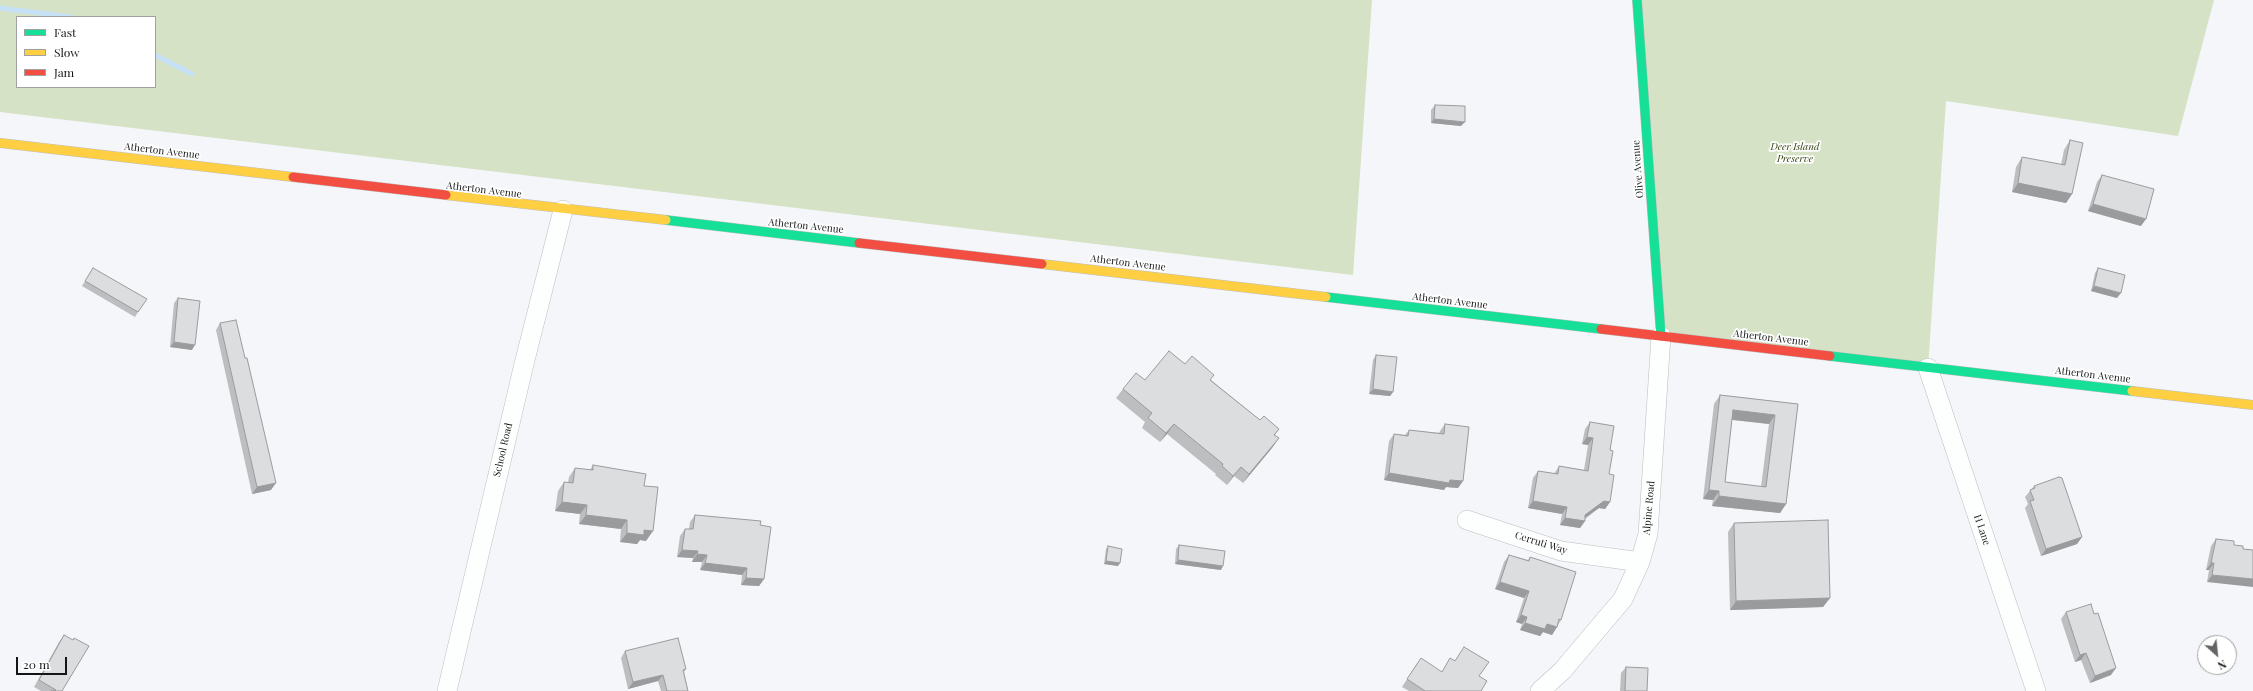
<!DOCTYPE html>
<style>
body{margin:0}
#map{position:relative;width:2253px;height:691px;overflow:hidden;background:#f4f6f9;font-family:"Playfair Display",serif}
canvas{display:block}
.legend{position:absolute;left:16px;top:16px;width:140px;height:72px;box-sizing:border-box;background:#fff;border:1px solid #a1a1a2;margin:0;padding:5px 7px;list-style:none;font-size:12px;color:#141516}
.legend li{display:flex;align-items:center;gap:8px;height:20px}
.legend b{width:20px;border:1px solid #a1a1a2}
.north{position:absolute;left:2197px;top:635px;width:40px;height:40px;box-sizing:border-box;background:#fff;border:1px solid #a1a1a2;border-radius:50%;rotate:153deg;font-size:11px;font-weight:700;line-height:16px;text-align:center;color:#141516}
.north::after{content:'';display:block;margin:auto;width:14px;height:18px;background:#626465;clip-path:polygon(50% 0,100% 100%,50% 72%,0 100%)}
.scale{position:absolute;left:16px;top:657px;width:51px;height:18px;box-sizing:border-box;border:2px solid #141516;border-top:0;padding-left:5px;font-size:12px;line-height:14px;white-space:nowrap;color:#141516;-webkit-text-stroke:3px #fff;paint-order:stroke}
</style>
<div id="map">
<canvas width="2253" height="691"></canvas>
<ul class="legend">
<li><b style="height:5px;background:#16e098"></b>Fast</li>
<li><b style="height:5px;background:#ffcf43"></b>Slow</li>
<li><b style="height:5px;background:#f24e42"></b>Jam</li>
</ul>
<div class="north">N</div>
<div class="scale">20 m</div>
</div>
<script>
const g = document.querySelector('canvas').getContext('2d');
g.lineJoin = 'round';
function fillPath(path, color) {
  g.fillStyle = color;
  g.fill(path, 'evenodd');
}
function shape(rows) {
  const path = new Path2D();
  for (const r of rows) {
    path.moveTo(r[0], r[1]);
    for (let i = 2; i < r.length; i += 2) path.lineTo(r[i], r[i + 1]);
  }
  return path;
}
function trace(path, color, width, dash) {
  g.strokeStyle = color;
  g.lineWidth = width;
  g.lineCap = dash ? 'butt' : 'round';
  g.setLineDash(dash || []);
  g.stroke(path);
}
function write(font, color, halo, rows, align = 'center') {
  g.font = font + ' "Playfair Display",serif';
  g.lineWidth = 3.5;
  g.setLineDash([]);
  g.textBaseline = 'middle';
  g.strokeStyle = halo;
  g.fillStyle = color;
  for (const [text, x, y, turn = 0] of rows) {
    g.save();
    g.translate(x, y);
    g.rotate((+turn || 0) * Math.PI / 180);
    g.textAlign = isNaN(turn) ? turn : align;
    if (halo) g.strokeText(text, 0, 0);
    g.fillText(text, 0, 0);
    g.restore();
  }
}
const green = shape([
 [0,0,1372,0,1353,275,0,112],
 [17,17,155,17,155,87,17,87],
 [1637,0,2214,0,2178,136,1946,101,1928,368,1661,336]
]);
const stream = shape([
 [0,8,71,17],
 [155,55,192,74]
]);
const street = shape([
 [1928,368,2036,691],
 [1467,520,1561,551,1640,562],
 [447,691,524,364,563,210],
 [1540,691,1562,671,1623,599,1640,562,1648,534,1661,336]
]);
const fast = shape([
 [1637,0,1661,336],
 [666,220,859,243],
 [1326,297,1601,329],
 [1830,356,2132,391]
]);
const slow = shape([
 [0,143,293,177],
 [446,195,666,220],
 [1042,264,1326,297],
 [2132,391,2253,405]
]);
const jam = shape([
 [293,177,446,195],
 [859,243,1042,264],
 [1601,329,1830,356]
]);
const wall = shape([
 [1435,105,1461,126,1431,123,1431,110],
 [2070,140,2072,194,2066,203,2012,192,2016,167,2022,157,2061,165,2064,150],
 [2102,175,2141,226,2088,211,2097,182],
 [93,268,138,312,135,317,82,286],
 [2098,268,2117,298,2091,291,2095,273],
 [178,298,192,350,170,347,174,303],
 [220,323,245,358,271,490,252,494,216,330],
 [1376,355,1393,392,1390,396,1369,394,1373,360],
 [1185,364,1211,380,1260,420,1279,429,1275,435,1279,438,1272,448,1243,483,1234,476,1227,485,1215,475,1216,474,1167,434,1160,442,1142,428,1145,422,1116,398,1123,389],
 [1720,395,1798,404,1786,504,1780,513,1712,506,1713,500,1703,499,1714,404],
 [1732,420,1769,424,1761,487,1725,482],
 [1590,422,1610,450,1609,474,1610,502,1605,509,1599,508,1585,519,1585,521,1580,528,1560,525,1562,514,1528,508,1533,478,1538,471,1554,474,1559,466,1584,470,1588,445,1582,444,1585,429],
 [1445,424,1463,481,1458,488,1446,487,1444,490,1384,480,1389,441,1394,434,1405,435,1409,430,1439,433,1440,431],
 [593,465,644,486,646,541,640,540,637,544,620,542,621,529,579,524,580,514,555,511,558,491,564,482,568,483,569,477,575,468,590,470],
 [2034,486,2082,537,2077,544,2041,556,2025,508,2028,504,2025,497],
 [695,515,760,525,764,579,759,586,741,585,742,575,700,570,702,562,692,562,693,558,677,557,680,536,685,529,689,529,690,522],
 [1734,523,1830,598,1823,607,1730,610,1728,532],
 [2216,539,2243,549,2207,582,2209,570,2206,570,2211,546],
 [1179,545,1221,570,1175,564,1176,549],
 [1108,546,1118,566,1104,564,1106,549],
 [1509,555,1528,560,1530,557,1561,620,1552,635,1543,632,1540,636,1520,630,1522,624,1516,622,1524,598,1495,589,1504,562],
 [2066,612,2111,675,2090,683,2081,660,2075,662,2061,619],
 [64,635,62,691,41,691,34,687,59,642],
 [625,651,686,669,684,672,688,691,661,691,658,681,628,689,621,658],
 [1450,658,1479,676,1481,691,1409,691,1402,687,1416,665,1442,672],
 [1626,667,1647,691,1620,691,1621,673]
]);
const shadedWall = shape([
 [1434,119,1465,122,1461,126,1431,123],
 [2018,183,2072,194,2066,203,2012,192],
 [2093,204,2146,219,2141,226,2088,211],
 [2094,286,2121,293,2117,298,2091,291],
 [174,342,195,345,192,350,170,347],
 [1373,389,1393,392,1390,396,1369,394],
 [1733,410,1775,415,1769,424,1726,419],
 [1174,424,1167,434,1160,442,1166,433],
 [1587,437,1593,438,1588,445,1582,444],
 [1279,438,1272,448,1243,483,1249,474],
 [1241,467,1227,485,1233,476],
 [1389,473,1450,480,1463,481,1458,488,1446,487,1444,490,1384,480],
 [276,483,271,490,252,494,257,487],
 [1709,490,1719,491,1713,500,1703,499],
 [1719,496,1786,504,1780,513,1712,506],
 [1533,501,1567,507,1562,514,1528,508],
 [1604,501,1610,502,1605,509,1599,508,1582,520,1585,521,1580,528,1560,525,1565,518],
 [562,502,587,505,580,514,555,511],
 [586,515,627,520,621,529,579,524],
 [644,530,653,531,646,541,640,540,637,544,620,542,627,533],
 [2082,537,2077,544,2041,556,2046,549],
 [682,550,698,551,693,558,677,557],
 [697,554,707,555,702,562,692,562],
 [1178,560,1223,566,1221,570,1175,564],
 [1106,561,1120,563,1118,566,1104,564],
 [705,563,747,568,742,575,700,570],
 [2211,563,2214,563,2209,570,2206,570],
 [2212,575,2253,579,2253,587,2207,582],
 [746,578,764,579,759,586,741,585],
 [1500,582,1529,591,1524,598,1495,589],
 [1830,598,1823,607,1730,610,1736,601],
 [1521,615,1527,617,1522,624,1516,622],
 [1525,623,1547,624,1557,627,1552,635,1543,632,1540,636,1520,630],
 [2086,653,2081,660,2075,662,2080,655],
 [2116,668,2111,675,2090,683,2095,676],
 [663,675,658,681,628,689,633,682]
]);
const building = shape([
 [1435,105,1465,106,1465,122,1434,119,1435,105],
 [2070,140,2083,143,2072,194,2018,183,2022,157,2065,165,2070,140],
 [2102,175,2154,189,2146,219,2093,204,2102,175],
 [93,268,147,299,138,312,85,281,93,268],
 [2098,268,2125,275,2121,293,2094,286,2098,268],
 [178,298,200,301,195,345,174,342,178,298],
 [236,320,245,358,247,358,276,483,257,487,220,323,236,320],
 [1169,351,1185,364,1192,356,1214,375,1210,380,1260,420,1264,416,1279,429,1274,435,1279,438,1249,474,1241,467,1233,476,1222,466,1223,464,1174,424,1166,433,1148,418,1152,413,1123,389,1136,373,1145,380,1169,351],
 [1376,355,1397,357,1393,392,1373,389,1376,355],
 [1720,395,1798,404,1786,504,1719,496,1719,491,1709,490,1720,395],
 [1733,410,1775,415,1766,487,1725,482,1733,410],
 [1590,422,1614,426,1610,450,1613,451,1609,474,1614,475,1610,502,1604,501,1585,515,1585,521,1565,518,1567,507,1533,501,1538,471,1558,474,1559,466,1588,471,1593,438,1587,437,1590,422],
 [1445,424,1469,427,1463,481,1450,480,1449,483,1389,473,1394,434,1408,436,1409,430,1444,434,1445,424],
 [593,465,646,474,644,486,658,487,653,531,644,530,644,535,627,533,627,520,586,515,587,505,562,502,564,482,573,483,575,468,593,470,593,465],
 [2059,477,2062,478,2082,537,2046,549,2030,501,2034,500,2030,490,2035,488,2034,486,2059,477],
 [695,515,761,521,760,525,771,527,764,579,746,578,747,568,705,563,707,555,697,554,698,551,682,550,685,529,693,529,695,515],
 [1828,520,1830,598,1736,601,1734,523,1828,520],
 [2216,539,2234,541,2234,545,2243,546,2243,549,2253,550,2253,579,2212,575,2214,563,2211,563,2216,539],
 [1179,545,1225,551,1223,566,1178,560,1179,545],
 [1108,546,1122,549,1120,563,1106,561,1108,546],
 [1509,555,1529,561,1530,557,1576,572,1561,620,1559,619,1557,627,1547,624,1545,629,1525,623,1527,617,1521,615,1529,591,1500,582,1509,555],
 [2091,604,2094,614,2098,613,2116,668,2095,676,2086,653,2080,655,2066,612,2091,604],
 [64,635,73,640,74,638,89,646,62,691,51,691,56,690,39,680,64,635],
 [678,638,686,669,683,670,688,691,667,691,663,675,633,682,625,651,678,638],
 [1464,647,1489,662,1479,676,1487,681,1481,691,1425,691,1407,679,1421,658,1442,672,1450,658,1455,661,1464,647],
 [1626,667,1648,668,1647,691,1625,691,1626,667]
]);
const parkNames = [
 ["Deer Island",1795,147],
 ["Preserve",1795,159]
];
const streetNames = [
 ["Atherton Avenue",162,151,7],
 ["Olive Avenue",1638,169,-94],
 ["Atherton Avenue",484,190,7],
 ["Atherton Avenue",806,226,6],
 ["Atherton Avenue",1128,263,7],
 ["Atherton Avenue",1450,301,7],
 ["Atherton Avenue",1771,338,7],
 ["Atherton Avenue",2093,375,7],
 ["School Road",503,450,-77],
 ["Alpine Road",1649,508,-85],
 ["H Lane",1982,530,71],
 ["Cerruti Way",1541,543,17]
];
fillPath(green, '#d5e2c5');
trace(stream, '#c6e0f6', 5);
trace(street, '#bcbec0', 20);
trace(fast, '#bcbec0', 10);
trace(slow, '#bcbec0', 10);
trace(jam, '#bcbec0', 10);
trace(street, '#fdfefe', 19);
trace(fast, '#16e098', 9);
trace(slow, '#ffcf43', 9);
trace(jam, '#f24e42', 9);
fillPath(wall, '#bdbec0');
fillPath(shadedWall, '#9a9b9c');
fillPath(building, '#dcdddf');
trace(building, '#9a9b9c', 1);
write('italic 10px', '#324210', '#fff', parkNames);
write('10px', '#141516', '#fff', streetNames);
</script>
